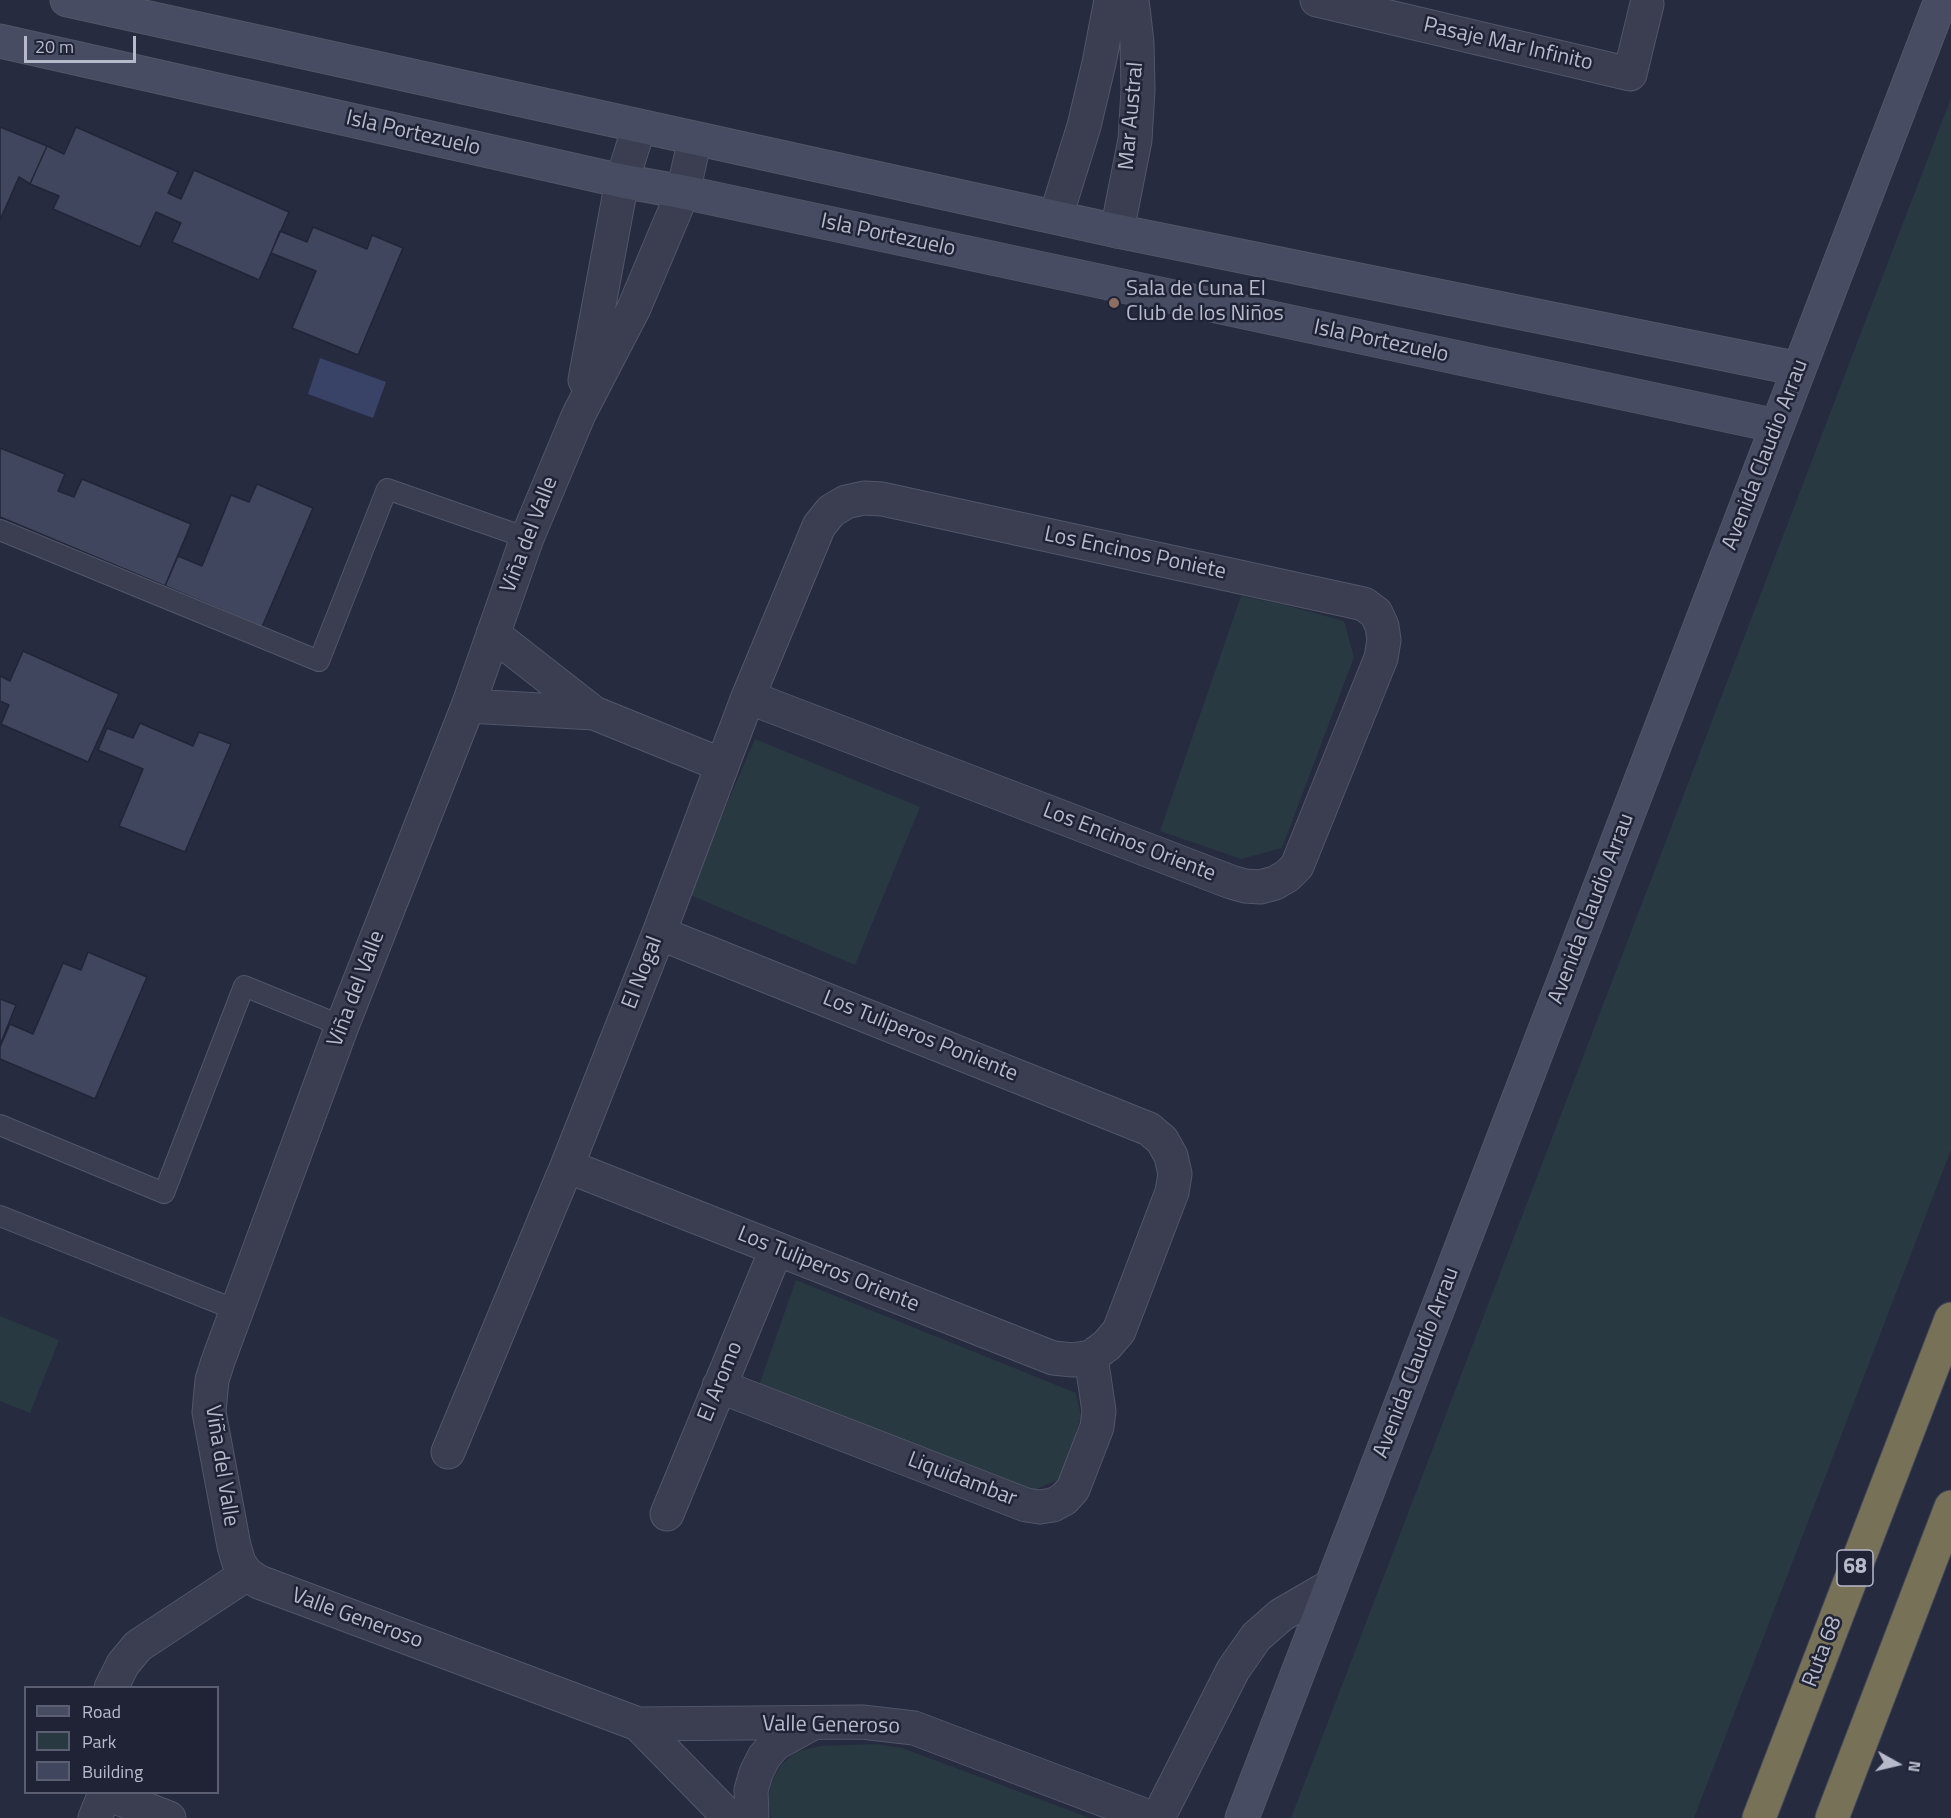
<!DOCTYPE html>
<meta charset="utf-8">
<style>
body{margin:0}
#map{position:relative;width:1951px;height:1818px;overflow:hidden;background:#262b40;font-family:"Titillium Web",sans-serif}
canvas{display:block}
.legend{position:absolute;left:24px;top:1686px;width:195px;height:108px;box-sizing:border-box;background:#1f2335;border:2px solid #5c5f71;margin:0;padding:8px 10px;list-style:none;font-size:18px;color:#b7bacb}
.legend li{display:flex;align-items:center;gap:12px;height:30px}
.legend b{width:30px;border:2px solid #5c5f71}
.north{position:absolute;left:1867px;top:1734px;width:60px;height:60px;-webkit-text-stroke:4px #1f2335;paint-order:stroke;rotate:98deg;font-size:16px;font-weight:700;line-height:24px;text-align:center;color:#b7bacb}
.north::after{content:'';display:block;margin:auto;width:21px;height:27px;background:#b7bacb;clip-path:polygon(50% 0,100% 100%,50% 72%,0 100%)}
.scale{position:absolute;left:24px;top:36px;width:112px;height:27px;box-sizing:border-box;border:3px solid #b7bacb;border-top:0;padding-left:8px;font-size:18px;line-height:21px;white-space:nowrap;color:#b7bacb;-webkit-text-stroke:4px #1f2335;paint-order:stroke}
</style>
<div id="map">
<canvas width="1951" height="1818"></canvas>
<ul class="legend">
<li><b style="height:8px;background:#484c63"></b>Road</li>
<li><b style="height:16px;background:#283941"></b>Park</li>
<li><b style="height:16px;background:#40465e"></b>Building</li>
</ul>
<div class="north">N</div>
<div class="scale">20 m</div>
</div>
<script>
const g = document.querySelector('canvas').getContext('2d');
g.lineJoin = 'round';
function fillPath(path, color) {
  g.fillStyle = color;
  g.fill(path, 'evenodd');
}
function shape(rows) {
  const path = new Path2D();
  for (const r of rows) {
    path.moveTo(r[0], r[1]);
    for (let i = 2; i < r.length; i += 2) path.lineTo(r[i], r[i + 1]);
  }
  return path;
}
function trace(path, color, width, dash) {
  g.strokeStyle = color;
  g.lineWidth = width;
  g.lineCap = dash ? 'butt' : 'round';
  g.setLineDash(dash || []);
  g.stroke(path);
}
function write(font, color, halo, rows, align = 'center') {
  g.font = font + ' "Titillium Web",sans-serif';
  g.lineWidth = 5;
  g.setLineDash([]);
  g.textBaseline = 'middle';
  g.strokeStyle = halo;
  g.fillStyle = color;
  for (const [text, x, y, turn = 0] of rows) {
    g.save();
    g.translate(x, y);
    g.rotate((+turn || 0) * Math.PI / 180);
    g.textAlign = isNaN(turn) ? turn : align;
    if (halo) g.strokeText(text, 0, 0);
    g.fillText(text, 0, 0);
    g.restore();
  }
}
const green = shape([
 [1951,98,1951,1150,1694,1818,1291,1818],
 [1241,596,1285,605,1344,621,1354,657,1282,848,1241,859,1160,831],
 [755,739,920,807,855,965,688,894],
 [796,1280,1076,1393,1081,1416,1062,1478,1032,1491,758,1388],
 [0,1316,59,1340,30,1413,0,1401],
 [876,1744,902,1748,1090,1818,771,1818,768,1799,772,1781,781,1765,796,1752,820,1746]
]);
const water = shape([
 [320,358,386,382,373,418,308,394]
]);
const building = shape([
 [0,127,47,146,30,184,19,177,0,220,0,127],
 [76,127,178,172,168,193,181,199,194,170,289,212,259,280,172,242,181,223,156,212,140,247,53,209,59,196,30,184,47,146,64,154,76,127],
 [313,227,367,249,372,235,403,248,358,355,292,328,316,271,271,253,280,231,307,242,313,227],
 [0,448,65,474,58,491,74,497,82,479,191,524,165,586,0,517,0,448],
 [257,484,313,508,262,627,165,586,178,556,202,566,231,495,249,502,257,484],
 [23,651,119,694,88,762,1,724,9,705,0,701,0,676,10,681,23,651],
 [140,723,193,746,199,732,231,744,185,852,119,826,143,769,98,750,107,728,133,738,140,723],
 [88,952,147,977,95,1099,0,1059,0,1047,10,1024,33,1034,63,963,81,970,88,952],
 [0,999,16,1005,0,1045,0,999]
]);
const lane = shape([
 [0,530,319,661,387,489,527,538],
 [0,1125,164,1193,244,986,342,1026],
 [0,1216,236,1310]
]);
const street = shape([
 [1317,0,1630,74,1647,4],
 [695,139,683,192,634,308,579,414,527,538,468,706,342,1026,218,1361,212,1380,209,1412,234,1546,239,1563,247,1574,259,1582,638,1724,862,1722,914,1728,1152,1818],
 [1056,216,1084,126,1099,63,1111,0],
 [1117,231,1135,140,1138,90,1137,42,1132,0],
 [585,380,622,181,639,127],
 [493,634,594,713,722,765],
 [468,706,594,713],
 [567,1166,1053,1358,1073,1360,1091,1357,1107,1345,1119,1331,1172,1192,1175,1174,1171,1156,1162,1140,1149,1129,659,933],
 [719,1386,1026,1505,1040,1507,1053,1505,1064,1499,1073,1489,1097,1427,1099,1411,1091,1357],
 [448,1452,567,1166,659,933,748,697,819,526,831,511,846,502,864,498,882,499,1364,604,1376,613,1382,626,1384,640,1381,658,1297,866,1287,876,1275,883,1260,887,1245,886,1231,882,748,697],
 [667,1514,776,1250],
 [111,1688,123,1664,138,1646,247,1574],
 [638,1724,730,1818],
 [95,1818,105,1793,169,1818],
 [752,1818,751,1790,756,1773,764,1757,775,1744,811,1724],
 [1158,1818,1233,1670,1256,1637,1281,1615,1331,1586]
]);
const secondary = shape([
 [67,0,1117,231,1799,369],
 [0,41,622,181,683,192,1777,426],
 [1242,1818,1941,0]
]);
const highway = shape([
 [1759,1818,1951,1319],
 [1832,1818,1951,1507]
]);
const markers = [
 [1114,303,6,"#8d6e63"]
];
const shields = [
 [1855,1568,36]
];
const shieldNames = [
 ["68",1855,1568]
];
const streetNames = [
 ["Pasaje Mar Infinito",1508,45,13],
 ["Mar Austral",1132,116,-85],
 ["Isla Portezuelo",413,134,13],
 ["Isla Portezuelo",888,236,12],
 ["Isla Portezuelo",1381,342,12],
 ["Avenida Claudio Arrau",1766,455,-69],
 ["Viña del Valle",530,535,-69],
 ["Los Encinos Poniete",1135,554,12],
 ["Los Encinos Oriente",1129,843,21],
 ["Avenida Claudio Arrau",1592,909,-69],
 ["El Nogal",643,973,-69],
 ["Viña del Valle",357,989,-69],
 ["Los Tuliperos Poniente",920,1037,22],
 ["Los Tuliperos Oriente",828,1270,22],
 ["Avenida Claudio Arrau",1417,1363,-69],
 ["El Aromo",721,1382,-68],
 ["Viña del Valle",221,1466,81],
 ["Liquidambar",962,1480,21],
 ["Valle Generoso",357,1619,20],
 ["Ruta 68",1823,1652,-69],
 ["Valle Generoso",831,1726,1]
];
const poiNames = [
 ["Sala de Cuna El",1126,290],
 ["Club de los Niños",1126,315]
];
fillPath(green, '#283941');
fillPath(water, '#394367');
fillPath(building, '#40465e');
trace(building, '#212537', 1.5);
trace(lane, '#525668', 22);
trace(street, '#525668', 35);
trace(secondary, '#525668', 35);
trace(highway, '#424658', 35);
trace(lane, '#3a3e50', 20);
trace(street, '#3a3e50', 33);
trace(secondary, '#484c63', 33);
trace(highway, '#767157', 33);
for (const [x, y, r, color] of markers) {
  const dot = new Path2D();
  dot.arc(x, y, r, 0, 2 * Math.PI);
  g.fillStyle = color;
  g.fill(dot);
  trace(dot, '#1f2335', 2);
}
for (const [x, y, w] of shields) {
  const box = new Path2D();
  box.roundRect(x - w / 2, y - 18, w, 36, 4.5);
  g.fillStyle = '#1f2335';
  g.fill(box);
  trace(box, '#b7bacb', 1.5);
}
write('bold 21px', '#b7bacb', null, shieldNames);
write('22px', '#b7bacb', '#1f2335', streetNames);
write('22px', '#b7bacb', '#1f2335', poiNames, 'left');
</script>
